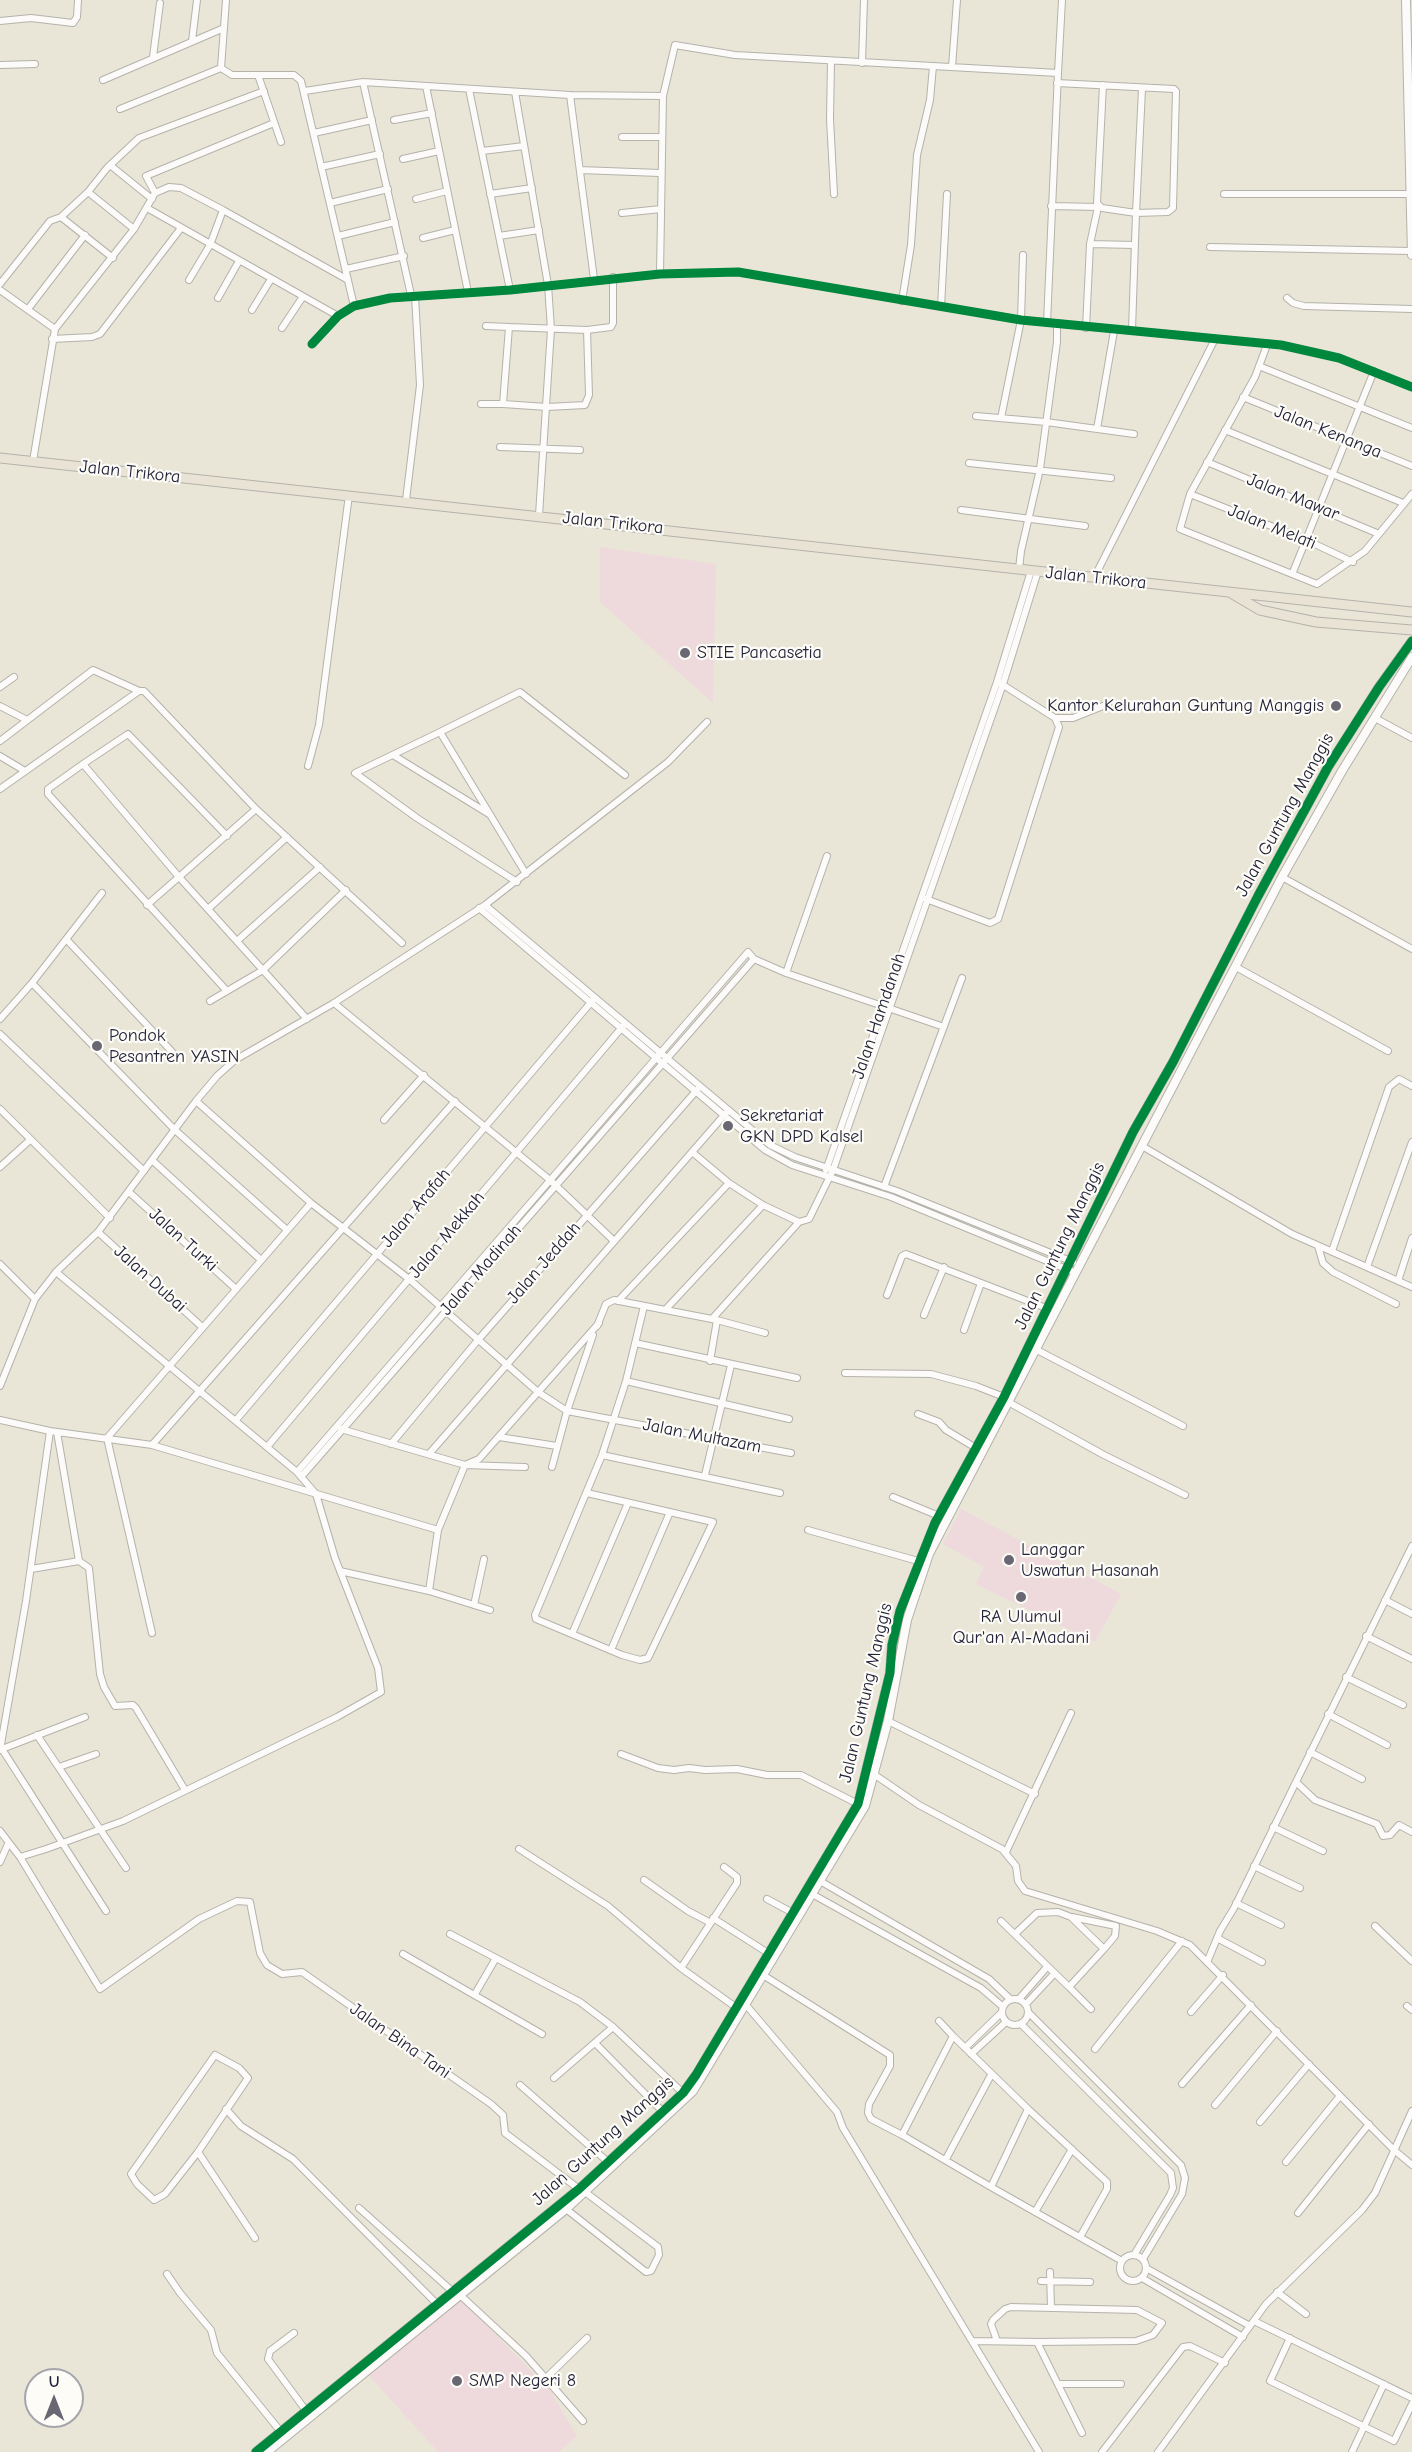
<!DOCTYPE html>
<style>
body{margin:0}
#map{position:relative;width:1412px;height:2452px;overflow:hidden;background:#e9e6d8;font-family:"Comic Neue",sans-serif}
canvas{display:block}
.north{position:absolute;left:24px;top:2368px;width:60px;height:60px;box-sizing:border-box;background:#fdfcf7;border:2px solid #a5a5ac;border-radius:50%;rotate:0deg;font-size:16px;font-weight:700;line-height:24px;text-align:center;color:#22223b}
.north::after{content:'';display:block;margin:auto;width:21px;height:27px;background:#686772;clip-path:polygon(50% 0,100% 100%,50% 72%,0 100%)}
</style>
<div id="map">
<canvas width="1412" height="2452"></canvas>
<div class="north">U</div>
</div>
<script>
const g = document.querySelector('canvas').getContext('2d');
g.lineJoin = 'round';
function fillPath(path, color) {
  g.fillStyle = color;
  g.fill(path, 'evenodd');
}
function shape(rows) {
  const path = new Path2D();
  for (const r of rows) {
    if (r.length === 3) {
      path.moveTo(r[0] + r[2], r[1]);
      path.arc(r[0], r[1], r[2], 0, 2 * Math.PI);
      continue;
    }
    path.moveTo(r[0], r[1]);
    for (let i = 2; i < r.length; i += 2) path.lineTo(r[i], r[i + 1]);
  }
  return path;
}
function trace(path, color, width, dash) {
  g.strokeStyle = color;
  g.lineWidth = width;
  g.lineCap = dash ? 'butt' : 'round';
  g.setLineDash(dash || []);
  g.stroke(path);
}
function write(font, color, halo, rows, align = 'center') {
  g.font = font + ' "Comic Neue",sans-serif';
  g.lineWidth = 4.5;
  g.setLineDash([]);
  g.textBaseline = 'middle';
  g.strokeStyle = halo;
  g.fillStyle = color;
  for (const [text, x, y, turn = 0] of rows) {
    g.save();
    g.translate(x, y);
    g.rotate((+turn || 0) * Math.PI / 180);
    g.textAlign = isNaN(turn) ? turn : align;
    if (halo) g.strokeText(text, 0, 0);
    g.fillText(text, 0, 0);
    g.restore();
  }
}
const built = shape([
 [600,547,716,564,713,703,600,602],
 [961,1509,1121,1594,1095,1642,976,1584,984,1567,943,1544],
 [460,2298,549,2389,577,2436,559,2452,438,2452,366,2372]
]);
const minor = shape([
 [226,0,221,68,232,75,294,75,301,81,354,306],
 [0,21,31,18,73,23,77,17,78,0],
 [192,41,197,0],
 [153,57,160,3],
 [831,61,830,119,834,194],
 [862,63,864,0],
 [0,65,35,64],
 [952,67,957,0],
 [1058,73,1062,0],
 [258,75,281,142],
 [103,80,224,28],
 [363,82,411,295],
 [1057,83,1174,89,1176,91,1173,208,1168,212,1136,213,1142,89],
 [1103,85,1097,203,1102,208,1136,213,1132,330],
 [426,86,468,292],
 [469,89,510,290],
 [305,91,363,82,570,95,663,96],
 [515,92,548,285,551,329,539,515],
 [570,95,594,279],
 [120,109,221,68],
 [394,120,432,113],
 [314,133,372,120],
 [622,137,661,137],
 [482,151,524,146],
 [403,159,439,151],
 [110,165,152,199],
 [321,167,380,154],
 [580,170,660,173],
 [88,192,134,229],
 [155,193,146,176,274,123],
 [490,194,532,188],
 [1224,194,1409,194],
 [416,199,447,191],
 [330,203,388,189],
 [1051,206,1098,207,1090,244,1086,328],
 [147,208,338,316],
 [622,213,661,209],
 [61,217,113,258],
 [338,236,395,222],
 [499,236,539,230],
 [423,238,455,230],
 [1090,244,1135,245],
 [1210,247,1411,251],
 [346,269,404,256],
 [660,274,663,96,675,45,735,55,1058,73,1047,323],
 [189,280,210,245,223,210],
 [0,284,50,221,61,217,88,192,107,168,139,138,264,91],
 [0,290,55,329,33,461],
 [218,298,239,261],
 [1287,298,1293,303,1304,306,1412,309],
 [902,301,911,245,917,155,930,100,933,66],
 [941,307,947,194],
 [28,309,85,235],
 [252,310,271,279],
 [486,326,509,327],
 [509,327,587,330,589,395,585,405,547,407,503,404,509,327],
 [282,328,302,298],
 [55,329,134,229,155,193,169,187,181,188,223,210,348,280],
 [587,330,611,327,613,323,613,277],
 [52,339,92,337,100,334,181,228],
 [312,344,338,316,354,306,390,298,510,290,660,274,738,272,1021,320,1281,345,1339,358,1412,387],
 [1267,345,1255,377,1190,494,1180,529,1317,584,1365,551,1412,494],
 [1259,366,1412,428],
 [1243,397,1412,466],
 [481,404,503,404],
 [976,416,1046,422,1134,434],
 [1001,418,1021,320,1023,255],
 [1097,429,1114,331],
 [1225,430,1403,503],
 [500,447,580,450],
 [1207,462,1379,534],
 [969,463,1111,478],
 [1190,494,1304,539,1353,562],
 [406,500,420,385,415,296],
 [961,510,1085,526],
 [1019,569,1021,551,1040,469,1057,342,1057,324],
 [1293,572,1374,371],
 [1095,576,1215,339],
 [1000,683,1055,718,1073,718,1108,704],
 [0,687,14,677],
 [0,706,27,720],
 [1375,718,1412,738],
 [440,732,520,692,625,775],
 [0,741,93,670,139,691],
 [393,755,489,814],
 [0,756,25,771],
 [83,764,48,789,48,794,226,990],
 [308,766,319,725,349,495],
 [0,789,139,691,144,691,256,809,402,943],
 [256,809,179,877,307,1019],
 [1282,877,1412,949],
 [517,882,417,818,355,773,440,732,526,874],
 [926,899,990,923,998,919,1059,727,1055,718],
 [147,905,179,877,83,764,128,734,227,836],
 [485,905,770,1145,795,1157,897,1191,1073,1262],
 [479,908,765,1150,792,1165,891,1197,1076,1273],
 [208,909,287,837],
 [67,940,176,1056],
 [237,941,320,867],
 [1236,967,1388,1051],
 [786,973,827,856],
 [32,983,175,1130,287,1230],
 [210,1001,263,970,346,890],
 [334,1003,550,1180,614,1241],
 [0,1019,32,983,102,893],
 [0,1034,144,1171],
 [196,1101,311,1203,409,1279,538,1392,567,1411,791,1453],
 [0,1109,110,1218],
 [384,1120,424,1075],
 [1142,1146,1292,1234,1412,1287],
 [692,1152,729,1183],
 [153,1161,261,1260],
 [0,1167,30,1140],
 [826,1170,997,682,1031,571],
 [884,1187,962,978],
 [129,1192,236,1289],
 [98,1232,201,1326],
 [1318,1246,1323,1263,1333,1272,1396,1304],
 [1332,1251,1389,1087,1399,1079,1412,1086],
 [0,1264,35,1299,56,1272,98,1232,196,1101,217,1076,235,1060,334,1003,485,905,668,762,707,722],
 [1367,1267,1412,1142],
 [1398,1281,1412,1238],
 [887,1295,902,1256,906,1254,1046,1308],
 [618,1301,729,1183,763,1205,799,1222,809,1219,833,1170,1003,684,1038,571],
 [666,1309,763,1205],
 [924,1315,944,1267],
 [712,1319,799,1222],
 [717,1320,765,1333],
 [597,1326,606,1304,614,1300,717,1320,710,1361],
 [964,1330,981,1283],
 [635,1343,797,1378],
 [1037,1350,1183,1426],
 [845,1373,931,1374,976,1386,1004,1397],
 [626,1381,789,1419],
 [0,1386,35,1299],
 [1010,1403,1104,1455,1185,1495],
 [918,1414,939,1422,946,1430,976,1448],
 [0,1420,50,1431,152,1445,438,1530],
 [236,1420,593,1000],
 [341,1429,465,1465,479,1459,599,1323],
 [57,1432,79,1561,89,1568,100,1674,104,1687,115,1706,133,1705,136,1708,185,1790],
 [499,1437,557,1446],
 [391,1444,478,1340,697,1090],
 [152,1445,455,1101],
 [267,1447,624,1025],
 [429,1454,726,1113],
 [602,1455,780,1493],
 [552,1467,567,1411,593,1335],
 [297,1472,748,952,754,959,786,973,944,1027],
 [705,1475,731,1365],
 [301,1477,754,959],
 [587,1493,713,1522,648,1658,640,1660,622,1655,536,1619,535,1615,602,1455,626,1381,644,1306],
 [893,1497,939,1516],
 [808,1530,918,1561],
 [31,1569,79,1561],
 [340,1571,429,1591],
 [1385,1600,1412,1614],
 [474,1605,484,1559],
 [490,1610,429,1591,438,1530,465,1465,525,1467],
 [152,1633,107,1438,311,1203],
 [572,1634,628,1503],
 [1366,1636,1412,1659],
 [611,1650,670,1512],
 [1346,1677,1403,1705],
 [1328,1714,1387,1745],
 [85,1717,2,1749,106,1911],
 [888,1721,1035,1794],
 [37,1735,126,1868],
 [0,1750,26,1601,50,1431],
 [1310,1752,1362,1779],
 [621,1754,658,1768,674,1770,689,1768,705,1770,737,1769,767,1775,801,1775,858,1804],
 [59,1767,96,1754],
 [875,1775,919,1805,1002,1849,1016,1866,1018,1881,1025,1891,1157,1931,1190,1945,1394,2150,1412,2165],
 [1296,1782,1315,1800,1377,1824,1383,1836,1390,1835,1399,1825,1412,1832],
 [1273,1827,1323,1851],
 [0,1831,20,1857,46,1849,123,1821,337,1717,381,1692,378,1668,335,1558,316,1494,297,1472,56,1272],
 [519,1849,608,1906,681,1968,737,2008],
 [1006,1852,1071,1713],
 [20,1857,100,1989,199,1919,237,1901,250,1902,260,1953,267,1965,282,1974,302,1972,491,2104,503,2115,505,2133,579,2189],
 [0,1862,8,1844],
 [1254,1866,1300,1888],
 [644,1880,688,1911,709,1922],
 [820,1881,989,1979,1010,1999],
 [812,1894,981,1988,1002,2006],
 [767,1899,793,1913],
 [1236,1903,1281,1925],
 [1072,1917,1116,1926,1115,1936,1104,1949],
 [713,1918,768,1953],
 [1001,1921,1069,1987,1104,1949,1071,1917,1058,1912,1037,1913,1015,1934],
 [1375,1926,1412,1961],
 [450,1934,580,2002,613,2027,683,2093],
 [1217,1938,1262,1962],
 [403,1954,542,2034],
 [1208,1960,1220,1931,1234,1908,1412,1546],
 [681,1968,737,1883,737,1877,724,1867],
 [763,1975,890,2055,890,2066,869,2104,868,2113,871,2119,902,2135],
 [1069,1987,1091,2009],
 [475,1994,496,1958],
 [1015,2012,13],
 [1019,1999,1047,1967],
 [1026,2004,1054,1974],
 [746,2005,837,2112,843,2128,1039,2452],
 [1407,2006,1412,2010],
 [1191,2012,1223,1975],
 [1029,2013,1181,2165,1185,2178,1182,2194,1143,2259],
 [939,2021,953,2036],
 [1021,2024,1171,2173,1173,2188,1170,2195,1134,2255],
 [595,2043,662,2111],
 [965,2048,1001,2013],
 [1095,2049,1182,1941],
 [971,2054,1006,2022],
 [215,2055,239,2068,248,2078,198,2152,165,2194,154,2200,137,2184,131,2174,215,2055],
 [554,2078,613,2027],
 [1182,2084,1251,2005],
 [520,2085,608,2162],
 [1215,2105,1277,2031],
 [226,2109,241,2126,293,2159,437,2304],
 [1028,2109,1107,2182,1107,2189,1080,2237],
 [1260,2122,1309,2064],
 [198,2152,255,2238],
 [946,2159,991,2075],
 [1286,2162,1340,2096],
 [991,2187,902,2135,953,2036,1028,2109,991,2187,1122,2261],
 [359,2208,452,2291],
 [566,2209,646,2272,651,2271,659,2255,658,2247,585,2192],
 [1035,2212,1072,2149],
 [1298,2213,1369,2124],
 [1133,2268,13],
 [1146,2268,1250,2326],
 [1050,2272,1051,2308],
 [167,2274,180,2293,211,2330,217,2353,281,2432],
 [1142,2278,1243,2337],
 [1041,2281,1090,2282],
 [1277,2292,1306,2314],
 [459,2294,526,2356,583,2421],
 [1254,2321,1412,2398],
 [294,2333,270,2351,268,2359,307,2412],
 [1290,2338,1270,2381,1394,2441,1412,2404],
 [973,2341,1037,2342,1136,2341,1153,2335,1162,2323,1137,2310,1011,2307,1005,2309,993,2320,991,2324,997,2341],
 [1037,2342,1082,2433],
 [546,2378,587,2338],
 [1058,2384,1121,2384],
 [1102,2452,1183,2347,1190,2346,1225,2363],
 [1158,2452,1266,2304,1362,2210,1375,2193,1412,2111],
 [1352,2452,1384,2384]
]);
const tertiary = shape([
 [1406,0,1412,255],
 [256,2452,579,2189,683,2093,696,2075,858,1804,890,1673,892,1645,900,1611,935,1523,1004,1397,1133,1132,1173,1062,1258,896,1328,767,1379,687,1412,641],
 [267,2452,566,2209,693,2091,865,1806,888,1721,907,1620,929,1554,1282,877,1342,771,1412,657]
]);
const primary = shape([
 [0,458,1412,612],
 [1231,593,1260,610,1316,622,1412,630]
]);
const cycleway = shape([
 [312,344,338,316,354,306,390,298,510,290,660,274,738,272,1021,320,1281,345,1339,358,1412,387],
 [256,2452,579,2189,683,2093,696,2075,858,1804,890,1673,892,1645,900,1611,935,1523,1004,1397,1133,1132,1173,1062,1258,896,1328,767,1379,687,1412,641]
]);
const markers = [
 [685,653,6,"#686772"],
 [1336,706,6,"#686772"],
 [97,1046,6,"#686772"],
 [728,1126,6,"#686772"],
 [1009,1560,6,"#686772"],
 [1021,1597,6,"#686772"],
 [457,2381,6,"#686772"]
];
const streetNames = [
 ["Jalan Kenanga",1328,432,22],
 ["Jalan Trikora",130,472,6],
 ["Jalan Mawar",1293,497,22],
 ["Jalan Trikora",613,523,6],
 ["Jalan Melati",1272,527,22],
 ["Jalan Trikora",1096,578,6],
 ["Jalan Guntung Manggis",1285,815,-61],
 ["Jalan Hamdanah",879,1016,-71],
 ["Jalan Arafah",416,1208,-50],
 ["Jalan Mekkah",447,1235,-50],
 ["Jalan Turki",183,1240,42],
 ["Jalan Guntung Manggis",1060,1246,-64],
 ["Jalan Jeddah",544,1263,-49],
 ["Jalan Madinah",481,1270,-49],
 ["Jalan Dubai",150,1279,42],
 ["Jalan Multazam",702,1436,11],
 ["Jalan Guntung Manggis",866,1693,-77],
 ["Jalan Bina Tani",400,2041,35],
 ["Jalan Guntung Manggis",603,2141,-42]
];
const poiNames = [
 ["STIE Pancasetia",697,653],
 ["Kantor Kelurahan Guntung Manggis",1324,706,"right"],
 ["Pondok",109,1036],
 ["Pesantren YASIN",109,1057],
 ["Sekretariat",740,1116],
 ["GKN DPD Kalsel",740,1137],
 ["Langgar",1021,1550],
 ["Uswatun Hasanah",1021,1571],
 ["RA Ulumul",1021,1617,"center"],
 ["Qur'an Al-Madani",1021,1638,"center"],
 ["SMP Negeri 8",469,2381]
];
fillPath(built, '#eed9dc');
trace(minor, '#b4b2ab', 8);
trace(tertiary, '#b4b2ab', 10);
trace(primary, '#b4b2ab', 11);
trace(minor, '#fcfbf9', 6);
trace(tertiary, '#fcfbf9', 8);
trace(primary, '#e9e3d6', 9);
trace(cycleway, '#00873e', 9);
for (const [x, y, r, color] of markers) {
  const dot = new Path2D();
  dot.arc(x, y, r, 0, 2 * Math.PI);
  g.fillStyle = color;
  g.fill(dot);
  trace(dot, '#fdfcf7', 2);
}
write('18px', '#22223b', '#fdfcf7', streetNames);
write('18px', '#22223b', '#fdfcf7', poiNames, 'left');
</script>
